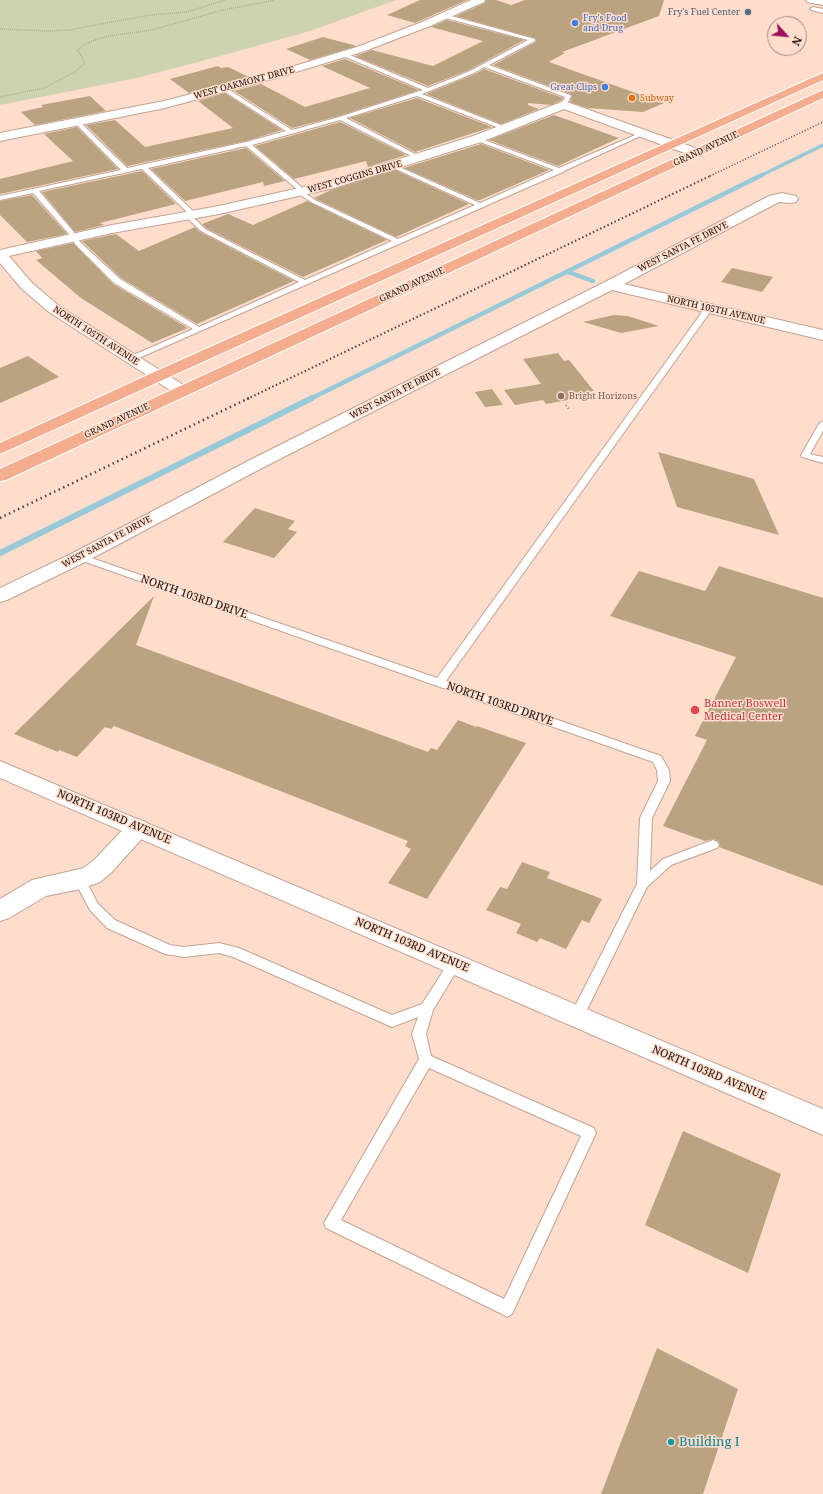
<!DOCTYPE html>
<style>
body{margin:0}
#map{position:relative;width:823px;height:1494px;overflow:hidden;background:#fdc;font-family:"Noto Serif",serif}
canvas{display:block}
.north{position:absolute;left:767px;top:16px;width:40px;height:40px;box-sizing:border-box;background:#fdc;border:1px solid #a38b7e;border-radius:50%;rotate:117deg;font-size:11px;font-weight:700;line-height:16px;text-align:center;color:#1a0f09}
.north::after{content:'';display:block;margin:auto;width:14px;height:18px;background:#9b0f5f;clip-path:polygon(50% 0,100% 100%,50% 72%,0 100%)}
</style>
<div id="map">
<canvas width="823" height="1494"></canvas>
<div class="north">N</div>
</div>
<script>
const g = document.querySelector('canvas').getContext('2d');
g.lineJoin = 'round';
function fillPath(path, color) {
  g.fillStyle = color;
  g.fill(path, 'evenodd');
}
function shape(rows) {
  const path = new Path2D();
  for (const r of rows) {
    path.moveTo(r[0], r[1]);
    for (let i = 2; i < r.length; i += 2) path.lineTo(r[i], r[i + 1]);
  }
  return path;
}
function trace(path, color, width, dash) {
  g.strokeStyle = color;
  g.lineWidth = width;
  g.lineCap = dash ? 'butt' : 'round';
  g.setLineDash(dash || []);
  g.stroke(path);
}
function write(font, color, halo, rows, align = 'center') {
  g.font = font + ' "Noto Serif",serif';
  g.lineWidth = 3;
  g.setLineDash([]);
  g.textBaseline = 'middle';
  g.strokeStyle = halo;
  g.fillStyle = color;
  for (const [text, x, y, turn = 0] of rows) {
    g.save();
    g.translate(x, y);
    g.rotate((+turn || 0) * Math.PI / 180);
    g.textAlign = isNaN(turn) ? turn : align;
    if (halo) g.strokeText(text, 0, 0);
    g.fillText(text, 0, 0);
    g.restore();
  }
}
const green = shape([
 [0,0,396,0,310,31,228,54,137,78,0,105]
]);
const streamFar2 = shape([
 [760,176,823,145]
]);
const streamFar1 = shape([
 [568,272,593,281],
 [310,399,762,175]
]);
const stream = shape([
 [0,553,312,398]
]);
const building = shape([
 [420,0,467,0,415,23,387,15],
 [486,0,496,0,511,5,525,0,664,0,659,16,562,52,565,53,549,62,664,103,643,112,587,108,570,102,572,96,571,94,493,65,536,42,536,39,456,16,485,3],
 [447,20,524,40,469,70,428,86,355,56,372,50,433,66,483,41,431,27],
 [323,37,357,46,310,60,286,49],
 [345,59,419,90,339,116,292,128,234,91,261,84,305,107,370,88,322,66],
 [218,66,221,68,228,67,249,77,189,93,170,79],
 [484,69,563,98,562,100,551,105,528,103,528,105,539,109,501,124,426,94,475,74],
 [225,93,282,130,246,141,127,166,86,125,115,120,145,147,233,128,198,101],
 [90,96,106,111,35,125,21,112,43,107,41,105],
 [417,98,492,127,415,152,350,118],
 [554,115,619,138,558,166,489,140],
 [340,122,406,155,368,167,366,161,294,179,255,146],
 [77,127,118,169,0,194,0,179,73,161,44,134],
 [481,144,549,170,480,200,477,200,404,168],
 [246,148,285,181,264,186,263,182,185,201,151,169],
 [395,170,469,204,396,237,314,198,331,190],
 [142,171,176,204,100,223,104,225,75,232,42,192],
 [32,195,67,234,27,242,0,215,0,201],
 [307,201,387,240,303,277,206,228,202,224,228,214,253,225],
 [195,227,200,232,294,281,197,324,121,278,82,241,116,234,139,251],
 [73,243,113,284,188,328,152,343,81,298,36,260,42,258,36,251],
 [732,268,773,277,762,292,721,282],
 [614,315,628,316,659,326,621,333,583,322],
 [558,353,564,361,569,360,594,391,585,392,589,396,557,402,546,404,543,400,515,405,504,390,541,384,523,359],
 [28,356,59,377,0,403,0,368],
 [492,389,503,405,485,407,475,392],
 [658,452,754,479,779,535,677,507],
 [255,508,295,521,288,529,297,532,274,558,223,542],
 [719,566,823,598,823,886,719,847,720,844,718,841,714,839,705,841,663,826,707,740,695,736,736,657,610,616,639,571,705,591],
 [154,596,136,645,428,752,431,748,437,750,458,720,476,727,477,726,526,743,427,899,388,883,411,849,405,846,408,841,114,726,111,729,105,727,77,757,59,750,58,752,14,734],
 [522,862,550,872,547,878,602,899,589,923,582,920,566,949,540,938,537,942,516,933,521,924,486,910,500,887,507,889],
 [683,1131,781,1174,748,1273,645,1225],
 [657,1348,738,1389,703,1494,601,1494]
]);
const pathFar1 = shape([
 [0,29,48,31,69,30,150,15,187,12,225,0],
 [0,97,44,88,75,72,85,63,78,50,84,45,95,40,108,36,152,30,223,10,274,0]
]);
const path = shape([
 [566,405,570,411]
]);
const lane = shape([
 [813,7,823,9,823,13,811,10,810,9,813,7],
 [444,14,535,39,535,41,489,65,570,95,571,96,566,106,561,105,565,97,484,67,474,73,422,94,506,127,506,129,502,129,417,96,346,118,421,157,421,159,417,159,340,120,252,145,305,190,306,191,305,193,315,200,398,239,475,205,391,167,391,165,395,165,480,203,554,170,475,140,475,138,479,138,559,168,642,132,647,133,564,171,563,172,485,206,484,207,481,208,132,361,129,361,129,357,193,329,114,283,75,244,68,233,33,193,0,200,0,196,121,170,75,123,75,121,79,121,127,168,246,142,286,131,222,90,222,88,226,88,292,130,339,117,423,90,341,55,341,53,345,53,428,88,470,71,528,40,442,17,442,15,444,14],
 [246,146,298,190,296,192,297,193,311,202,392,241,305,280,205,229,192,216,195,215,195,213,148,168,246,146],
 [142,169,188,213,184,215,201,231,299,282,199,327,120,279,80,242,73,231,39,191,142,169],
 [704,306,707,306,711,308,708,315,446,681,661,756,669,770,670,781,652,818,650,871,663,859,713,840,717,842,719,845,717,848,671,865,647,887,582,1020,577,1022,572,1020,570,1016,637,884,640,818,658,781,657,770,653,762,77,559,75,557,80,554,83,555,437,678,700,315,704,306],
 [823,421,823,431,810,454,823,457,823,463,802,457,801,455,819,424,823,421],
 [80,875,84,877,98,904,115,920,170,945,184,947,219,943,239,948,392,1015,422,1004,451,959,455,958,459,959,461,963,459,967,433,1010,426,1034,431,1056,594,1128,596,1133,512,1314,507,1317,502,1314,326,1228,324,1223,419,1059,412,1034,418,1017,392,1027,233,957,219,953,184,957,165,954,107,928,90,910,74,880,76,877,80,875],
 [429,1068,581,1136,504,1299,341,1220,429,1068]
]);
const street = shape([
 [471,0,485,0,484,2,430,26,365,51,276,78,165,108,0,141,0,133,164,101,268,74,357,47,422,22,471,0],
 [564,101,701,150,703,153,701,156,693,156,564,109,481,142,334,188,219,214,112,233,9,256,31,282,59,306,188,388,190,391,188,394,182,396,176,394,49,312,21,288,0,263,0,250,112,225,219,206,326,182,473,136,564,101],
 [782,193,796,196,798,199,796,202,791,203,779,202,624,284,823,330,823,340,612,290,262,468,87,561,7,600,0,602,0,588,73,553,250,460,605,282,769,196,782,193],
 [138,819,146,822,150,828,146,834,111,873,100,882,80,889,46,896,9,918,0,921,0,899,32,880,84,868,95,859,130,822,138,819]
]);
const secondary = shape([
 [806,0,823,0,823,5,807,2,806,0],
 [0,761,823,1109,823,1135,0,778,0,761]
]);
const highway = shape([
 [823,73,823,80,0,454,0,443,152,373,823,73],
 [823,90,823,98,6,480,0,481,0,469,823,90]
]);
const railFar2 = shape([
 [710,176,823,122]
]);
const railFar1 = shape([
 [247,399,712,175]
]);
const rail = shape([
 [0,518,249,398]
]);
const markers = [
 [748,12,4,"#5c6f8a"],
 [575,23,4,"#3f7fe0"],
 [605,87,4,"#3f7fe0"],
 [632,98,4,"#e8710a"],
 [561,396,4,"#8d6e63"],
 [695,710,5,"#e0444e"],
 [671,1442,4,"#0f9aa8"]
];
const farServicenames = [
 ["Fry's Fuel Center",740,12]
];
const farShopnames = [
 ["Fry's Food",583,18],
 ["and Drug",583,28],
 ["Great Clips",597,87,"right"]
];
const farStreetnames = [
 ["WEST OAKMONT DRIVE",244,83,-15],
 ["GRAND AVENUE",706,149,-25],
 ["WEST COGGINS DRIVE",355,177,-16],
 ["WEST SANTA FE DRIVE",683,247,-27],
 ["GRAND AVENUE",412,285,-25],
 ["NORTH 105TH AVENUE",716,310,13],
 ["NORTH 105TH AVENUE",96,336,33],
 ["WEST SANTA FE DRIVE",395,394,-27],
 ["GRAND AVENUE",117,421,-25],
 ["WEST SANTA FE DRIVE",107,542,-28]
];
const farFoodnames = [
 ["Subway",640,98]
];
const farEducationnames = [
 ["Bright Horizons",569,396]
];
const streetNames = [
 ["NORTH 103RD DRIVE",194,597,19],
 ["NORTH 103RD DRIVE",500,704,19],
 ["NORTH 103RD AVENUE",114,817,23],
 ["NORTH 103RD AVENUE",412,945,23],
 ["NORTH 103RD AVENUE",709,1073,23]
];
const healthNames = [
 ["Banner Boswell",704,704],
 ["Medical Center",704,717]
];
const nearCulturenames = [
 ["Building I",679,1442]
];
fillPath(green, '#cdd3b0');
trace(streamFar2, '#98c9d8', 3.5);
trace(streamFar1, '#98c9d8', 4.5);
trace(stream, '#98c9d8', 6);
fillPath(building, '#baa380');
trace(lane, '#c2a292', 2);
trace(street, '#c2a292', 2);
trace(secondary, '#c2a292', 2);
trace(highway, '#fff', 2);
trace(pathFar1, '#9b8377', 1.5, [0.5, 1.5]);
trace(path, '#9b8377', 2, [1, 2.5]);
fillPath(lane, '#fff');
fillPath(street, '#fff');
fillPath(secondary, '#fff');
fillPath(highway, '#f4ad8f');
trace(railFar2, '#53433a', 1.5, [1, 2]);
trace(railFar1, '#53433a', 2, [1.5, 2.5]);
trace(rail, '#53433a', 2.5, [1.5, 3.5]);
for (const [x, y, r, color] of markers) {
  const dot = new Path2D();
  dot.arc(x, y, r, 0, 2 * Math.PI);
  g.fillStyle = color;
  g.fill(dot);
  trace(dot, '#fdc', 1.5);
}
write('9px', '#4e5e75', '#fdc', farServicenames, 'right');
write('9px', '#366cbe', '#fdc', farShopnames, 'left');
write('9px', '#1a0f09', '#fdc', farStreetnames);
write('9px', '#c56008', '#fdc', farFoodnames, 'left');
write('9px', '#785e54', '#fdc', farEducationnames, 'left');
write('11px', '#1a0f09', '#fdc', streetNames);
write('11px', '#be3a42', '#fdc', healthNames, 'left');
write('13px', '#0d838f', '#fdc', nearCulturenames, 'left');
</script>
